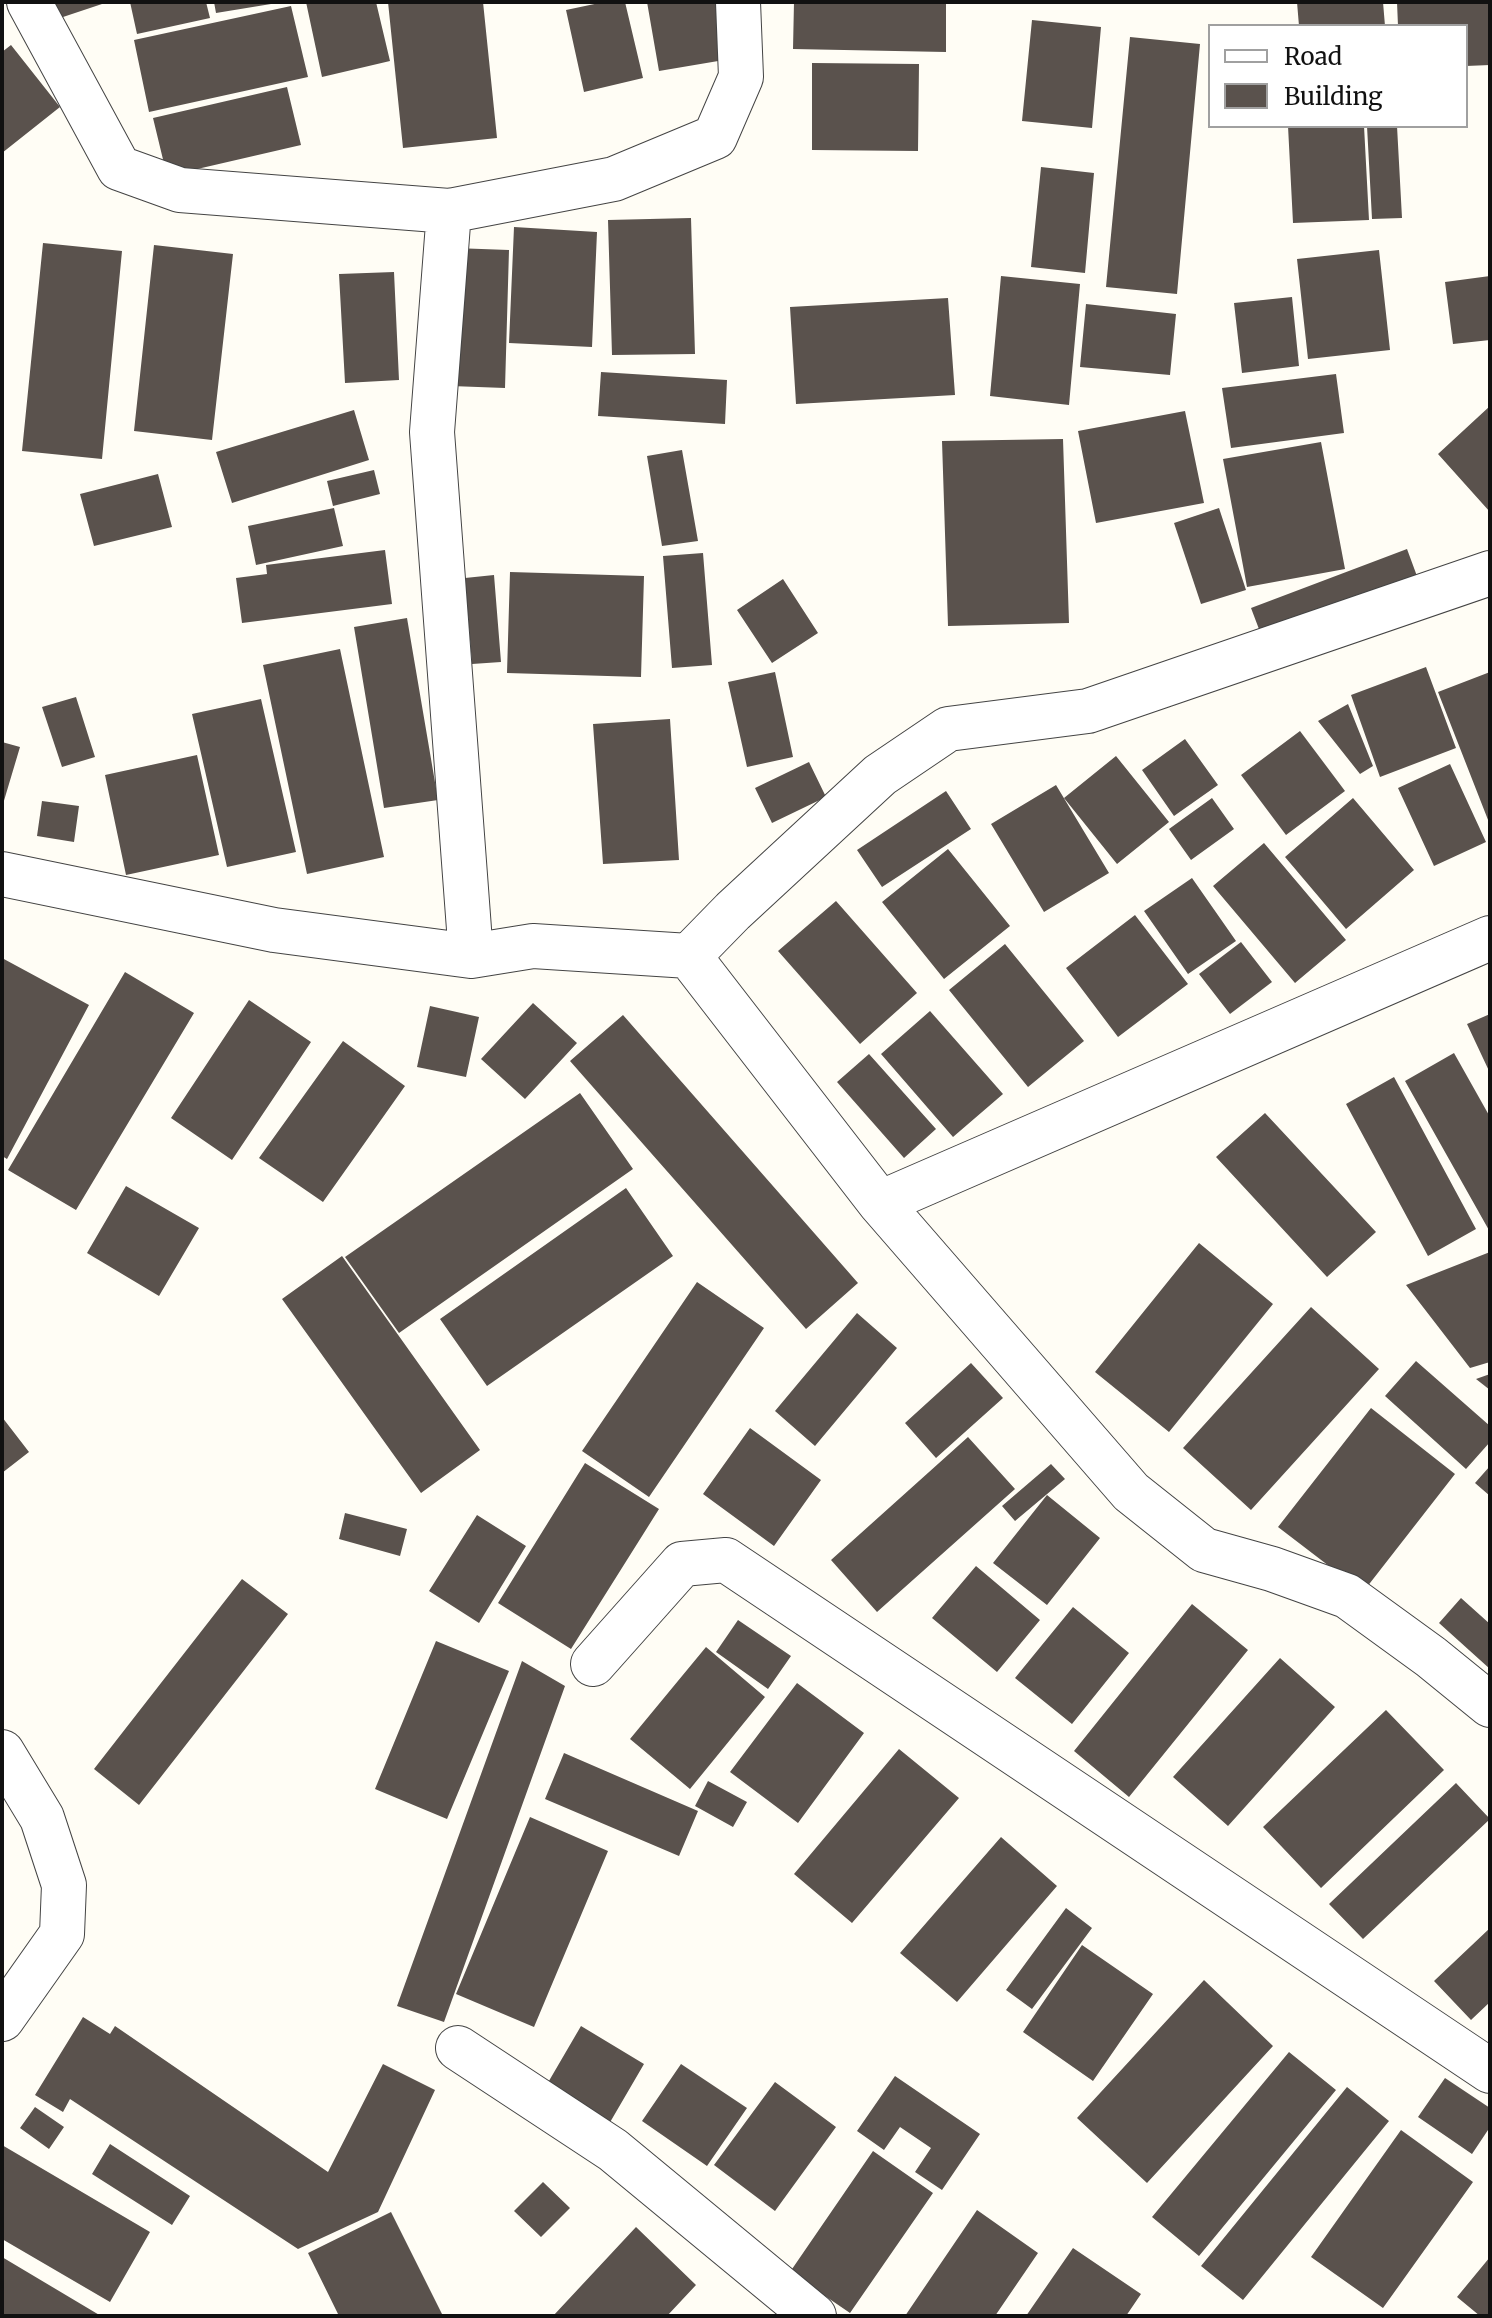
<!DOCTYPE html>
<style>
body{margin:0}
#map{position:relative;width:1492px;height:2318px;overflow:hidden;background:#fffdf5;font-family:Merriweather,serif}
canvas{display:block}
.frame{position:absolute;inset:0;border:4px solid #111;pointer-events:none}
.legend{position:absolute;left:1208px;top:24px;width:260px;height:104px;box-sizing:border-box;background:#fff;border:2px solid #a0a0a0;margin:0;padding:10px 14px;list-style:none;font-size:24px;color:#111}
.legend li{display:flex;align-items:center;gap:16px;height:40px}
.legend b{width:40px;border:2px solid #a0a0a0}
</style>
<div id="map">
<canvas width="1492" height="2318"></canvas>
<div class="frame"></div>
<ul class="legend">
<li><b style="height:10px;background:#fff"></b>Road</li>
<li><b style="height:22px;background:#5a524d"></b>Building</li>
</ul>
</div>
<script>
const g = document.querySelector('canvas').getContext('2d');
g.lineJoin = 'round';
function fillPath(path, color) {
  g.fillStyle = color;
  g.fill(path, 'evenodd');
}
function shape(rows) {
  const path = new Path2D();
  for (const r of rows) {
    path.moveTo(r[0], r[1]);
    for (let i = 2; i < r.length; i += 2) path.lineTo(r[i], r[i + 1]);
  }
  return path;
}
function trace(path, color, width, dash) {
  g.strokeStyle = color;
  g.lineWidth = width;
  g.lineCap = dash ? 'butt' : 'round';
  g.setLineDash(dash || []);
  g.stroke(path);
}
const building = shape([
 [48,2,105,2,105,3,54,20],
 [130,2,206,2,210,18,137,34],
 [214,2,271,2,271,4,216,13],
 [306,2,376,2,390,61,322,77],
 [388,2,483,2,497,138,403,148],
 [604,2,625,2,643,78,584,92,566,10],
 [647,2,721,2,730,59,659,71],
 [794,2,946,2,946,52,793,49],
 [1297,2,1383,2,1385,26,1299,26],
 [1397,2,1490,2,1490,65,1466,66,1466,26,1398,26],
 [291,6,308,77,149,112,134,40],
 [1032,20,1101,27,1092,128,1022,121],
 [1130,37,1200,44,1177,294,1106,287],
 [11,45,60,107,2,153,2,52],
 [812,63,919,64,918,151,812,150],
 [287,87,301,145,167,176,153,118],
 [1288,126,1364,126,1369,220,1293,223],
 [1367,126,1397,126,1402,218,1372,219],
 [1041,167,1094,173,1085,273,1031,267],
 [691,218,695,354,612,355,608,220],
 [514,227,597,232,592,347,509,343],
 [43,243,122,251,102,459,22,451],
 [154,245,233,254,212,440,134,431],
 [454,248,509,250,505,388,451,386],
 [1379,250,1390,350,1308,359,1297,259],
 [394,272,399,380,345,383,339,274],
 [1001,276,1080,284,1069,405,990,396],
 [1490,276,1490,340,1453,344,1445,282],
 [1292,297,1299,366,1242,373,1234,303],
 [948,298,955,395,796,404,790,307],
 [1086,304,1176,314,1170,375,1080,367],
 [601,372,727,380,725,424,598,416],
 [1336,374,1344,433,1231,448,1222,388],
 [1490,406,1490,512,1438,454],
 [354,410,369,460,232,503,216,452],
 [1185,411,1204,503,1096,523,1078,431],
 [1063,439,1069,623,948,626,942,441],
 [1321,442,1345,569,1247,587,1223,459],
 [682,450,698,541,662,546,647,456],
 [374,470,380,494,333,506,327,481],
 [158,474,172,527,94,546,80,494],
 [334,508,343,546,256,565,248,526],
 [1219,508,1246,590,1201,604,1174,523],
 [1407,549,1421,587,1265,645,1251,608],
 [385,550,392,604,242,623,236,578,267,574,266,565],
 [703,553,712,665,672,668,663,556],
 [510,572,644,576,641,677,507,673],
 [494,575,501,662,472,664,465,578],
 [783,579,818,633,772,663,737,610],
 [407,618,438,800,384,808,354,627],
 [340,649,384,857,307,874,263,665],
 [1426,667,1456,748,1380,777,1351,695],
 [775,672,793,757,747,767,728,682],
 [1490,672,1490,825,1438,692],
 [76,697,95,757,62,767,42,707],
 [261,699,296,852,227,867,192,714],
 [1348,704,1373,766,1360,774,1318,721],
 [670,719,679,860,603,864,593,724],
 [1300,731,1345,791,1286,835,1241,775],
 [1185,739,1218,785,1174,816,1142,770],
 [2,742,20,747,3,804,2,804],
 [197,755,219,855,126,875,105,775],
 [1116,756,1169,822,1117,864,1064,798],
 [809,762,826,797,772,823,755,788],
 [1450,764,1486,842,1434,866,1398,788],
 [1056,785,1109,873,1044,912,991,824],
 [946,791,971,829,882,887,857,850],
 [1212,798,1234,829,1191,860,1169,829],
 [1353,798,1414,870,1346,929,1285,857],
 [42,801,79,806,74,842,37,836],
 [1264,843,1346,940,1295,983,1213,886],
 [948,849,1010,926,944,979,882,902],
 [1192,878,1236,941,1188,974,1144,911],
 [836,901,917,993,860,1044,778,951],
 [1135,915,1188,984,1118,1037,1066,968],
 [1241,942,1272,982,1230,1014,1199,974],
 [1005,944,1084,1041,1028,1087,949,990],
 [2,958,89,1005,7,1159,2,1156],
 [125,972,194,1013,76,1210,8,1170],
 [249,1000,311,1042,232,1160,171,1118],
 [533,1003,577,1043,525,1099,481,1059],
 [430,1006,479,1017,466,1077,417,1067],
 [930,1011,1003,1094,953,1137,881,1054],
 [1490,1014,1490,1073,1467,1024],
 [623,1015,858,1283,806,1329,570,1061],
 [343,1041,405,1086,323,1202,259,1158],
 [1454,1053,1490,1117,1490,1232,1405,1081],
 [869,1054,936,1129,904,1158,837,1082],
 [1394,1077,1476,1229,1428,1256,1346,1104],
 [580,1093,633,1169,399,1333,345,1257],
 [1265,1113,1376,1232,1327,1277,1216,1157],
 [126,1186,199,1228,159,1296,87,1253],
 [626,1188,673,1256,487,1386,440,1319],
 [1199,1243,1273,1304,1169,1432,1095,1372],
 [1490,1252,1490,1362,1470,1368,1406,1285],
 [342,1256,480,1450,421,1493,282,1299],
 [697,1282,764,1328,649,1497,582,1451],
 [1311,1307,1379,1369,1251,1510,1183,1448],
 [857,1313,897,1348,815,1446,775,1411],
 [1416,1361,1490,1426,1490,1442,1466,1469,1385,1396],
 [971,1363,1003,1398,936,1458,905,1423],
 [1490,1374,1490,1390,1476,1379],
 [1371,1408,1455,1474,1363,1592,1278,1527],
 [2,1417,29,1452,2,1473],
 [750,1428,821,1480,774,1546,703,1494],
 [968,1437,1015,1489,877,1612,831,1560],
 [585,1463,659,1509,571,1649,498,1603],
 [1051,1464,1065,1479,1015,1521,1002,1506],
 [1490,1466,1490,1496,1475,1483],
 [1047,1495,1100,1538,1047,1605,993,1563],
 [345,1513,407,1529,400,1556,339,1539],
 [477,1515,526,1546,479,1623,429,1591],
 [976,1566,1040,1620,997,1672,932,1618],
 [242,1579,288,1614,139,1805,94,1769],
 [1461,1598,1490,1624,1490,1669,1439,1623],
 [1192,1604,1248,1650,1129,1797,1074,1751],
 [1073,1607,1129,1653,1072,1724,1015,1678],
 [738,1620,791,1656,768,1689,716,1652],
 [436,1641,509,1671,447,1819,375,1789],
 [706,1647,765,1697,690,1789,630,1739],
 [1280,1658,1335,1707,1228,1826,1173,1777],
 [522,1661,565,1686,444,2022,397,2006],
 [797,1683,864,1733,798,1823,730,1772],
 [1386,1710,1444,1770,1321,1888,1263,1827],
 [899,1749,959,1798,852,1923,794,1874],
 [564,1753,698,1811,679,1856,545,1799],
 [708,1781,747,1802,733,1827,695,1806],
 [1456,1783,1490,1819,1363,1939,1329,1904],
 [530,1817,608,1851,534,2027,456,1994],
 [1001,1837,1057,1886,957,2002,900,1953],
 [1066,1908,1092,1928,1032,2009,1006,1990],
 [1490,1928,1490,2002,1471,2020,1434,1981],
 [1082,1945,1153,1994,1093,2081,1023,2032],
 [1204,1980,1273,2046,1147,2183,1077,2118],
 [83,2017,110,2034,115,2026,328,2172,383,2064,435,2090,378,2212,298,2249,70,2099,63,2112,35,2095],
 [581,2026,644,2064,609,2124,546,2086],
 [1289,2052,1336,2090,1199,2256,1152,2217],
 [681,2064,747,2108,707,2166,642,2121],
 [895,2076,980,2134,942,2190,915,2172,931,2148,900,2127,884,2150,857,2131],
 [1445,2078,1490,2108,1490,2127,1472,2154,1418,2117],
 [775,2082,836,2127,775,2211,714,2165],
 [1347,2087,1389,2121,1243,2300,1201,2266],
 [35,2107,64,2127,49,2149,20,2128],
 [1401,2130,1473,2182,1383,2308,1311,2257],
 [110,2144,190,2196,172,2225,92,2174],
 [2,2145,150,2232,110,2302,2,2239],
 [873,2151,933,2193,850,2313,790,2272],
 [543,2182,570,2208,541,2237,514,2211],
 [977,2210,1038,2253,995,2316,905,2316],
 [391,2212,443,2316,339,2316,308,2253],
 [636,2227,696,2285,667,2316,553,2316],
 [1073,2248,1141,2294,1126,2316,1026,2316],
 [2,2257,101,2316,2,2316],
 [1490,2257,1490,2316,1480,2316,1457,2297]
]);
const minor = shape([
 [29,2,119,168,180,190,449,211,614,179,715,137,741,77,738,2],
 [449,211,432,432,471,956],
 [2,874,274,930,471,956,533,946,689,956,733,911,880,775,948,729,1088,711,1490,573],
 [689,956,880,1203,1131,1492,1204,1550,1272,1569,1347,1596,1431,1657,1490,1705],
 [880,1203,1490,938],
 [593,1664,682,1564,726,1560,1490,2071],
 [2,1752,42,1818,64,1885,62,1934,2,2019],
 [458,2048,613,2150,814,2316]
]);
fillPath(building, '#5a524d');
trace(minor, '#444', 46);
trace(minor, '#fff', 44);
</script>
